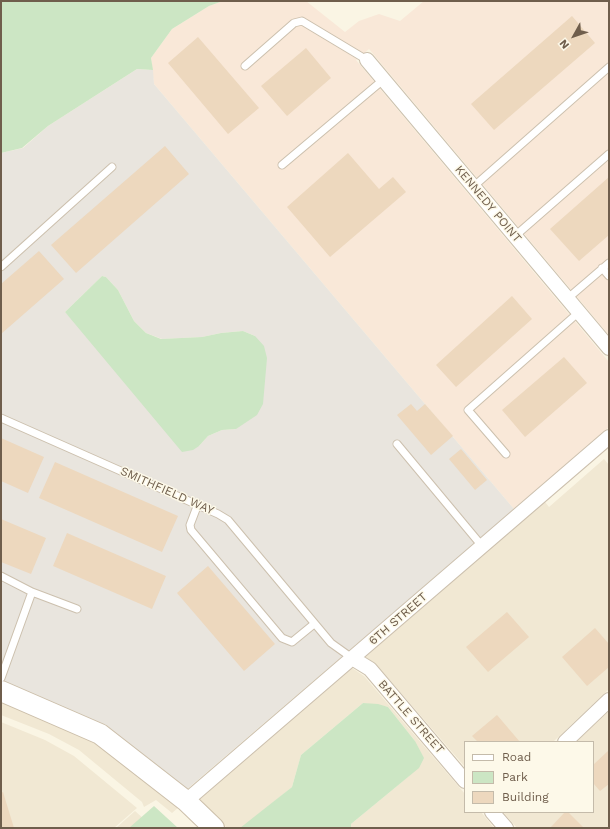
<!DOCTYPE html>
<style>
body{margin:0}
#map{position:relative;width:610px;height:829px;overflow:hidden;background:#faf5e4;font-family:"Work Sans",sans-serif}
canvas{display:block}
.frame{position:absolute;inset:0;border:2px solid #6f5e4c;pointer-events:none}
.legend{position:absolute;left:464px;top:741px;width:130px;height:72px;box-sizing:border-box;background:#fdf9e9;border:1px solid #c4bbaa;margin:0;padding:5px 7px;list-style:none;font-size:12px;color:#6f5e4c}
.legend li{display:flex;align-items:center;gap:8px;height:20px}
.legend b{width:20px;border:1px solid #c4bbaa}
.north{position:absolute;left:554px;top:16px;width:40px;height:40px;-webkit-text-stroke:3px #fdf9e9;paint-order:stroke;rotate:230deg;font-size:11px;font-weight:700;line-height:16px;text-align:center;color:#6f5e4c}
.north::after{content:'';display:block;margin:auto;width:14px;height:18px;background:#6f5e4c;clip-path:polygon(50% 0,100% 100%,50% 72%,0 100%)}
</style>
<div id="map">
<canvas width="610" height="829"></canvas>
<div class="frame"></div>
<ul class="legend">
<li><b style="height:5px;background:#fff"></b>Road</li>
<li><b style="height:11px;background:#cce6c4"></b>Park</li>
<li><b style="height:11px;background:#edd8be"></b>Building</li>
</ul>
<div class="north">N</div>
</div>
<script>
const g = document.querySelector('canvas').getContext('2d');
g.lineJoin = 'round';
function fillPath(path, color) {
  g.fillStyle = color;
  g.fill(path, 'evenodd');
}
function shape(rows) {
  const path = new Path2D();
  for (const r of rows) {
    path.moveTo(r[0], r[1]);
    for (let i = 2; i < r.length; i += 2) path.lineTo(r[i], r[i + 1]);
  }
  return path;
}
function trace(path, color, width, dash) {
  g.strokeStyle = color;
  g.lineWidth = width;
  g.lineCap = dash ? 'butt' : 'round';
  g.setLineDash(dash || []);
  g.stroke(path);
}
function write(font, color, halo, rows, align = 'center') {
  g.font = font + ' "Work Sans",sans-serif';
  g.lineWidth = 3;
  g.setLineDash([]);
  g.textBaseline = 'middle';
  g.strokeStyle = halo;
  g.fillStyle = color;
  for (const [text, x, y, turn = 0] of rows) {
    g.save();
    g.translate(x, y);
    g.rotate((+turn || 0) * Math.PI / 180);
    g.textAlign = isNaN(turn) ? turn : align;
    if (halo) g.strokeText(text, 0, 0);
    g.fillText(text, 0, 0);
    g.restore();
  }
}
const residential = shape([
 [604,459,609,465,609,689,553,742,465,742,465,767,376,664,365,657,545,502,549,507],
 [352,668,364,676,465,794,465,812,481,812,494,828,351,828,351,824,409,776,415,741,388,707,363,703,301,755,292,787,244,827,227,828,198,800],
 [1,700,95,741,179,807,172,813,156,800,144,807,142,802,79,750,49,734,1,715],
 [609,711,609,828,517,828,503,812,593,812,593,742,576,742],
 [1,722,45,740,74,756,137,808,114,828,1,828],
 [135,811,154,828,116,828]
]);
const commercial = shape([
 [223,1,306,1,345,32,359,21,379,14,400,21,424,1,609,1,609,335,369,49,356,60,609,362,609,427,514,509,154,84,151,58,172,29,209,6]
]);
const industrial = shape([
 [137,69,153,70,154,84,514,509,186,790,1,682,1,153,23,148,48,126],
 [102,276,106,277,118,290,134,321,146,333,162,339,202,337,221,333,243,331,255,336,236,429,222,430,208,436,199,446,65,312]
]);
const green = shape([
 [1,1,223,1,209,6,172,29,151,58,153,70,137,69,48,126,22,148,1,153],
 [102,276,106,277,118,290,134,321,146,333,161,339,202,337,221,333,243,331,255,336,264,346,267,358,263,404,257,415,236,429,222,430,208,436,199,446,193,450,182,452,65,312],
 [363,703,378,704,388,707,415,741,424,758,419,768,351,824,351,828,240,828,292,787,301,755],
 [154,806,178,828,129,828]
]);
const building = shape([
 [572,16,595,43,494,130,471,104],
 [198,37,259,108,228,134,168,63],
 [306,48,331,78,287,116,261,86],
 [165,146,189,174,76,273,51,245],
 [348,153,379,189,393,177,406,192,330,257,287,207],
 [609,177,609,235,579,261,550,229],
 [39,251,64,279,1,334,1,284],
 [512,296,532,319,456,387,436,365],
 [564,357,587,383,525,437,502,410],
 [411,404,417,411,425,404,453,436,431,455,397,415],
 [1,438,44,457,28,493,1,481],
 [461,449,487,480,475,490,449,459],
 [55,462,178,516,162,552,39,498],
 [1,519,46,538,31,574,1,562],
 [67,533,166,576,152,609,53,566],
 [208,566,275,644,244,671,177,593],
 [507,612,529,637,488,672,466,647],
 [595,628,609,644,609,667,587,686,562,657],
 [497,715,520,742,478,742,472,736],
 [608,751,609,784,600,791,593,783,593,765],
 [3,792,14,828,1,828,1,793],
 [565,812,568,812,584,828,550,828]
]);
const lane = shape([
 [245,66,294,23,302,21,367,60],
 [282,165,383,80],
 [473,187,609,67],
 [515,236,609,154],
 [1,267,112,167],
 [602,268,609,276],
 [567,299,609,263],
 [1,418,218,514,228,520,331,643,352,658],
 [397,444,482,546],
 [506,454,468,410,579,312],
 [198,504,190,525,191,530,282,638,292,642,314,624],
 [1,576,32,592,1,678],
 [32,592,77,609]
]);
const street = shape([
 [367,60,609,348],
 [352,658,370,669,465,781],
 [565,742,609,700],
 [186,801,609,437],
 [492,812,506,828]
]);
const secondary = shape([
 [1,691,100,734,186,801,214,828]
]);
const streetNames = [
 ["KENNEDY POINT",488,204,50],
 ["SMITHFIELD WAY",167,491,24],
 ["6TH STREET",398,619,-41],
 ["BATTLE STREET",411,717,49]
];
fillPath(residential, '#f1e8d3');
fillPath(commercial, '#f9e8d8');
fillPath(industrial, '#e9e5de');
fillPath(green, '#cce6c4');
fillPath(building, '#edd8be');
trace(lane, '#ccc0ae', 9);
trace(street, '#ccc0ae', 16);
trace(secondary, '#ccbfaa', 22);
trace(lane, '#fff', 7);
trace(street, '#fff', 14);
trace(secondary, '#fff', 20);
write('12px', '#6f5e4c', '#fdf9e9', streetNames);
</script>
